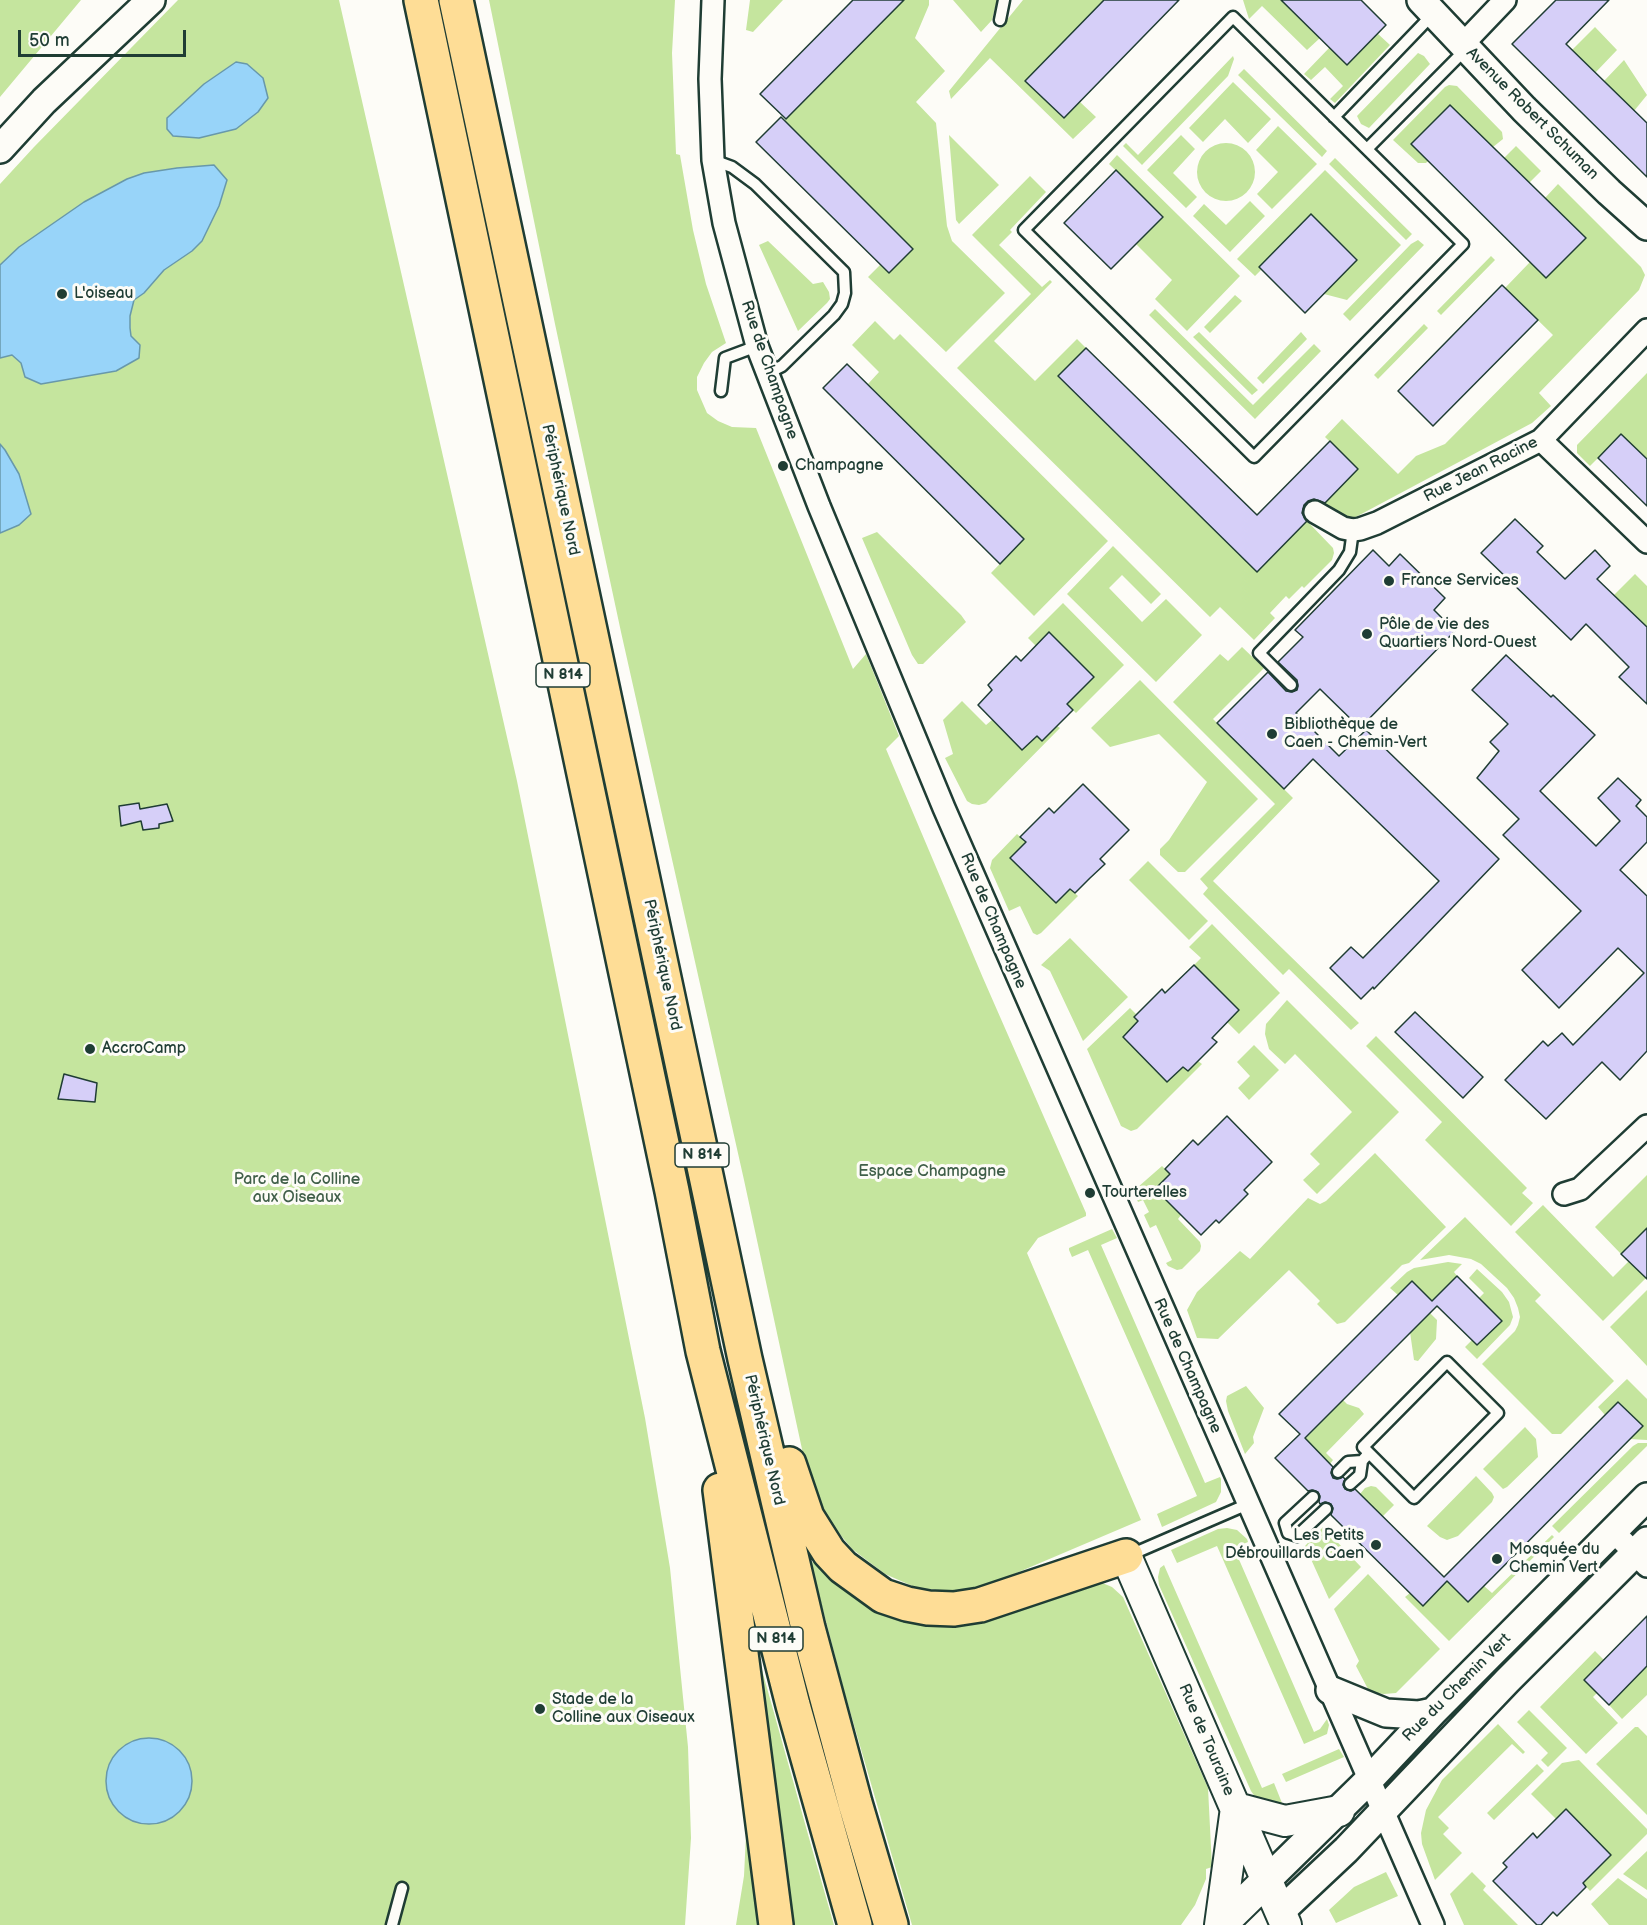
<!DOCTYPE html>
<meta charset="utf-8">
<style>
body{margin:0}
#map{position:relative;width:1647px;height:1925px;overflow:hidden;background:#fdfcf7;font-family:"Balsamiq Sans",sans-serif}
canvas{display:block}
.scale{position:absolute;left:18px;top:30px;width:168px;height:27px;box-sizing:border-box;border:3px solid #1f3d34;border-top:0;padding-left:8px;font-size:18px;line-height:21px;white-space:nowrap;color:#1f3d34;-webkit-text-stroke:4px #fdfcf7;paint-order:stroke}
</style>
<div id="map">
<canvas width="1647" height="1925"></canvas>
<div class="scale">50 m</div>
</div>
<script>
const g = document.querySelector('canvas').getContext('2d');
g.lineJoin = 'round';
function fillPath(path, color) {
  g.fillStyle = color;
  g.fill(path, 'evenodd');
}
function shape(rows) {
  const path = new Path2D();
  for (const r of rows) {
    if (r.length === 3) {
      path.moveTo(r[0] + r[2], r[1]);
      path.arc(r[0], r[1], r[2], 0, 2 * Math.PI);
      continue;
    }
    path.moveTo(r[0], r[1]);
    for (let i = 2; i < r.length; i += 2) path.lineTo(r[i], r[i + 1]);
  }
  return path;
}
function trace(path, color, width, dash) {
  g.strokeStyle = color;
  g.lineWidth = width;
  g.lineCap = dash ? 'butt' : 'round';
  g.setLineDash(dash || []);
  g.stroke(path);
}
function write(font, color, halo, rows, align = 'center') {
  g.font = font + ' "Balsamiq Sans",sans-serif';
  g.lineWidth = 6;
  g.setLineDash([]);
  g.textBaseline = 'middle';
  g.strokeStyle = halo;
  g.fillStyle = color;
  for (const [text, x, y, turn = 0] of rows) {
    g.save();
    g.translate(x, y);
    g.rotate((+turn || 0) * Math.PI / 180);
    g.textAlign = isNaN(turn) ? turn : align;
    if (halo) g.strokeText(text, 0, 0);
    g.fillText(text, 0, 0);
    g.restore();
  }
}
const green = shape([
 [0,0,81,0,0,97],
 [178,0,339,0,517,781,645,1418,670,1568,688,1747,691,1838,685,1925,0,1925,0,184,34,147],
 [489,0,675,0,672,53,676,154,680,155,693,230,706,284,726,343,712,352,704,363,697,377,697,390,707,413,718,421,732,427,756,428,853,669,866,654,899,736,886,749,983,978,1086,1213,1086,1216,1038,1238,1027,1253,1141,1520,1000,1580,975,1588,949,1591,917,1588,885,1574,852,1549,825,1516,808,1477,744,1180,621,632,555,324],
 [750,0,783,0,753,32,746,30],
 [904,0,929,0,929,5,915,38,945,71,916,102,936,123,947,226,952,241,1005,293,946,352,868,277,880,265,889,273,913,249,784,121],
 [953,0,997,0,992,20,981,32],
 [1023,0,1104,0,1026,80,1063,118,1080,102,1096,117,1073,139,990,58,951,99,949,91],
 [1243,0,1281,0,1320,38,1307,50,1262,6,1249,19],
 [1595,27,1617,50,1595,73,1572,50],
 [1377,33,1390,45,1335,103,1330,99,1343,86,1325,67,1311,80,1304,74,1330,47],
 [1418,53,1424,56,1430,64,1369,128,1361,124,1357,116],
 [1233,56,1234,59,1228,76,1142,165,1123,146,1126,143,1138,155],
 [1624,60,1647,95,1634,111,1604,81],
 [1244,69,1327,151,1322,157,1238,75],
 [1233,82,1271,119,1248,143,1225,119,1203,142,1189,128],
 [1449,85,1457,86,1502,132,1503,139,1493,147,1450,105,1411,144,1428,161,1426,163,1418,163,1393,140,1445,87],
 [1278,126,1317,164,1272,209,1257,194,1278,172,1256,150],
 [949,135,999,185,959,224,956,220],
 [1181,135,1195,149,1173,173,1197,197,1186,208,1147,170],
 [1226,172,29],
 [1516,146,1541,171,1529,183,1504,158],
 [1117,155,1240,276,1187,331,1155,299,1172,280,1136,244,1163,216,1109,164],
 [1335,158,1412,234,1406,240,1329,164],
 [1325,170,1401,245,1347,300,1324,294,1357,259,1311,214,1259,267,1261,270,1255,276,1237,259],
 [1030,176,1046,192,1010,230,1012,232,999,245,1042,287,1050,280,1052,282,994,341,1035,381,1077,339,1086,348,1058,377,1257,572,1307,521,1333,548,1334,553,1332,560,1304,588,1302,586,1289,599,1286,596,1270,613,1275,618,1254,640,1220,607,1210,617,957,368,1031,294,972,235],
 [1558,184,1641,267,1645,275,1639,290,1539,393,1551,406,1532,423,1352,519,1332,510,1325,503,1358,469,1325,437,1342,419,1398,474,1416,456,1445,444,1553,335,1505,288,1530,262,1546,278,1585,238,1545,198],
 [1250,201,1265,216,1230,252,1193,216,1204,204,1226,225],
 [1418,240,1424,245,1350,321,1343,314,1411,244],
 [768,241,813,284,823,282,829,292,830,299,827,303,798,331,759,245],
 [1491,256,1495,260,1441,315,1437,311],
 [1235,295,1242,301,1210,333,1204,327],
 [1155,309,1253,405,1314,344,1321,351,1255,419,1149,315],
 [875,321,894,340,900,334,1108,541,1034,616,991,573,1024,539,868,384,879,372,852,345],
 [1424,324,1428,328,1378,379,1374,375],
 [1199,332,1258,390,1252,395,1193,337],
 [1301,332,1307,339,1263,384,1257,378],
 [1647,373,1647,459,1621,435,1590,466,1577,453,1577,445],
 [877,532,961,615,966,622,923,664,918,664,912,655,862,538],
 [1113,546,1161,594,1151,604,1122,575,1109,588,1142,622,1166,599,1202,635,1156,682,1067,594],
 [1635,574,1647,586,1647,627,1614,595],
 [1063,603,1124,665,1076,713,1067,704,1094,677,1049,632,1036,646,1028,638],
 [1242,647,1264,668,1213,719,1293,798,1213,881,1359,1023,1351,1030,1289,969,1283,975,1203,894,1208,888,1200,879,1275,804,1173,702,1220,654,1228,661],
 [1140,680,1258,799,1185,872,1178,872,1160,855,1160,849,1169,840,1207,782,1159,734,1110,747,1091,728],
 [962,701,986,725,992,720,1022,750,1037,736,1042,741,1057,726,1060,728,986,803,979,805,972,804,967,801,945,758,953,754,943,720],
 [1017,834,1026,842,1011,858,1056,903,1070,889,1078,896,1041,933,1037,935,1033,933,1020,906,1009,911,990,868,992,860],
 [1148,861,1208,921,1189,940,1129,880],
 [1212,924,1280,993,1239,1034,1227,1022,1239,1010,1194,965,1201,958,1189,947],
 [1070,938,1128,997,1083,1041,1050,971,1041,965],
 [1287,1000,1399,1112,1317,1194,1303,1180,1320,1164,1310,1154,1352,1112,1295,1054,1285,1064,1269,1049,1265,1034,1266,1024],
 [1130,1008,1136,1014,1134,1017,1138,1021,1123,1037,1167,1081,1183,1067,1188,1071,1198,1061,1202,1064,1137,1129,1131,1131,1121,1126,1087,1049],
 [1376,1036,1527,1188,1522,1193,1533,1203,1511,1226,1425,1140,1442,1122,1366,1046],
 [1254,1045,1279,1070,1249,1100,1238,1088,1250,1076,1237,1062],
 [1375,1153,1446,1227,1409,1263,1402,1265,1345,1322,1337,1324,1317,1304,1320,1301,1289,1270,1218,1339,1197,1338,1187,1310,1197,1292,1240,1251,1250,1259,1308,1198,1320,1204,1326,1201],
 [1162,1166,1170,1174,1155,1189,1181,1215,1178,1219,1200,1242,1201,1246,1200,1251,1182,1269,1177,1270,1168,1266,1166,1263,1172,1260,1156,1225,1150,1228,1144,1215,1149,1212,1143,1200,1138,1202,1136,1197,1138,1187],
 [1647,1175,1647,1228,1621,1254,1595,1227],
 [1543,1205,1613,1277,1629,1261,1646,1278,1603,1321,1515,1232],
 [1465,1217,1541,1295,1535,1301,1614,1381,1561,1434,1552,1434,1482,1364,1515,1331,1518,1325,1520,1317,1518,1308,1514,1298,1507,1288,1481,1264,1471,1259,1449,1255,1420,1260],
 [1112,1229,1117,1238,1101,1245,1205,1483,1220,1477,1221,1479,1221,1492,1216,1502,1162,1527,1157,1514,1197,1496,1088,1250,1072,1257,1069,1250,1069,1248],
 [1448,1262,1462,1264,1454,1272,1457,1276,1432,1301,1412,1281,1398,1295,1390,1288,1407,1272,1414,1268],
 [1477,1269,1502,1292,1509,1302,1513,1317,1510,1325,1477,1359,1465,1347,1472,1340,1477,1345,1501,1321,1479,1298,1484,1293,1469,1278],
 [1647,1290,1647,1366,1610,1327],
 [1430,1313,1437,1320,1436,1339,1418,1361,1414,1360,1410,1332],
 [1627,1379,1647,1399,1647,1440,1630,1439,1643,1426,1619,1402,1605,1415,1598,1407],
 [1246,1386,1264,1408,1253,1437,1254,1443,1245,1454,1228,1411,1226,1401,1227,1396],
 [1343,1400,1347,1404,1359,1408,1364,1414,1326,1453,1333,1460,1330,1464,1305,1439],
 [1525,1427,1536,1439,1538,1457,1507,1487,1503,1489,1483,1469],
 [1638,1443,1647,1443,1647,1446,1559,1533,1552,1526,1633,1446],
 [1476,1476,1492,1493,1494,1497,1492,1502,1458,1536,1447,1540,1440,1537,1427,1526],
 [1371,1486,1376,1487,1394,1505,1383,1516,1360,1494,1365,1488],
 [1323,1527,1361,1567,1329,1599,1305,1546],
 [1227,1528,1237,1530,1247,1539,1248,1542,1234,1548,1314,1732,1320,1729,1327,1719,1329,1725,1327,1734,1304,1744,1217,1546,1177,1563,1171,1550,1218,1529],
 [1552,1535,1554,1537,1449,1641,1405,1597,1410,1593,1423,1606,1447,1581,1468,1602,1484,1586,1492,1593],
 [816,1558,870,1605,1091,1582,1100,1582,1112,1587,1123,1597,1208,1788,1212,1867,1206,1869,1206,1879,1195,1905,1181,1925,912,1925,845,1694,811,1564],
 [1164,1565,1262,1788,1274,1783,1282,1803,1277,1805,1258,1801,1251,1791,1159,1585,1158,1577,1160,1568],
 [1368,1574,1440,1649,1396,1693,1384,1694,1376,1693,1368,1689,1356,1666,1359,1661,1334,1609],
 [748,1620,811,1845,834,1925,736,1925,744,1876,752,1711],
 [1595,1651,1604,1660,1585,1680,1597,1693,1593,1697,1618,1723,1586,1754,1540,1707],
 [1647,1666,1647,1695,1622,1719,1609,1705],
 [1529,1710,1567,1748,1548,1767,1541,1760,1548,1753,1517,1722],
 [1498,1724,1525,1752,1523,1754,1512,1744,1438,1817,1449,1828,1443,1834,1462,1853,1435,1880,1422,1844,1421,1833,1426,1810,1442,1780],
 [1635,1727,1638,1727,1647,1736,1647,1815,1596,1764],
 [1339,1749,1344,1757,1286,1782,1282,1774],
 [1579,1760,1647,1829,1647,1834,1590,1891,1583,1883,1566,1809,1556,1819,1531,1794,1562,1763],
 [1537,1764,1544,1771,1494,1820,1487,1813],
 [1647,1851,1647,1890,1623,1874],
 [1386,1872,1398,1896,1336,1923,1329,1910,1354,1887],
 [1472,1872,1486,1886,1483,1890,1518,1925,1464,1925,1450,1894],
 [1618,1878,1647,1899,1647,1925,1609,1925,1591,1904]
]);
const water = shape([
 [236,62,247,64,263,78,268,98,258,112,236,129,199,138,173,136,167,129,167,118,204,84,236,62],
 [214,165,227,180,219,206,202,241,192,251,164,270,144,293,134,300,130,316,130,328,131,336,140,345,139,358,116,371,41,384,25,377,21,363,12,355,0,358,0,265,19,247,84,202,127,179,144,173,177,168,214,165],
 [0,444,5,450,19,474,31,514,19,525,0,533,0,444],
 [149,1781,43]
]);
const building = shape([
 [853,0,904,0,786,119,760,94,853,0],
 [1104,0,1179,0,1064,118,1025,81,1104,0],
 [1281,0,1361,0,1386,25,1347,65,1281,0],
 [1556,0,1609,0,1566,44,1647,123,1647,177,1512,44,1556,0],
 [1450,105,1586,238,1546,278,1411,144,1450,105],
 [781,117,913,249,889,273,756,142,781,117],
 [1116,170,1163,217,1111,269,1064,223,1116,170],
 [1311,214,1357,260,1305,313,1259,267,1311,214],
 [1502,285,1538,320,1433,426,1398,391,1502,285],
 [1086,348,1257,515,1330,441,1358,469,1325,503,1314,499,1308,501,1304,505,1302,513,1307,521,1257,572,1058,376,1086,348],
 [847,364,1024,539,1000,564,823,388,847,364],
 [1621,434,1647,459,1647,506,1598,458,1621,434],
 [1515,519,1543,546,1537,552,1565,579,1595,550,1610,566,1597,579,1647,627,1647,704,1619,677,1629,667,1586,624,1571,640,1481,553,1515,519],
 [1373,550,1389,566,1400,554,1445,598,1434,610,1455,631,1360,728,1320,689,1296,713,1339,756,1366,730,1499,859,1374,989,1373,987,1361,999,1330,968,1351,947,1363,958,1439,881,1313,759,1284,789,1217,723,1268,672,1286,691,1292,692,1297,690,1298,686,1297,680,1278,662,1303,637,1295,630,1373,550],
 [1049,632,1094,677,1067,704,1073,710,1042,741,1037,736,1022,750,978,705,992,690,988,685,1016,656,1021,661,1049,632],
 [1506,655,1551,697,1553,695,1595,735,1540,791,1596,846,1620,821,1598,798,1618,778,1641,800,1636,806,1647,817,1647,842,1620,870,1647,896,1647,1051,1620,1080,1602,1062,1546,1119,1505,1080,1543,1041,1548,1046,1562,1033,1573,1045,1644,973,1618,948,1559,1008,1522,970,1581,911,1503,835,1519,819,1477,778,1499,751,1490,742,1508,724,1472,690,1506,655],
 [1083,784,1129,830,1100,859,1105,864,1090,878,1075,893,1070,889,1056,903,1010,858,1026,842,1020,837,1049,808,1054,813,1083,784],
 [139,803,140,809,167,804,173,821,159,824,159,828,143,830,141,821,121,826,119,806,139,803],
 [1194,965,1239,1010,1212,1038,1217,1042,1188,1071,1183,1067,1167,1082,1123,1037,1138,1021,1134,1017,1162,989,1165,993,1194,965],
 [1415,1012,1483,1077,1463,1098,1395,1032,1415,1012],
 [64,1074,97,1083,95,1102,58,1099,64,1074],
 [1227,1116,1272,1162,1244,1190,1248,1194,1219,1223,1216,1220,1201,1235,1155,1189,1170,1174,1165,1169,1193,1140,1198,1145,1227,1116],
 [1647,1228,1647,1279,1621,1254,1647,1228],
 [1457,1276,1502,1321,1477,1345,1437,1306,1305,1438,1333,1467,1331,1473,1333,1478,1337,1479,1343,1477,1345,1479,1343,1485,1345,1489,1351,1491,1355,1489,1444,1577,1618,1402,1643,1426,1468,1602,1447,1581,1423,1606,1331,1515,1333,1508,1331,1504,1325,1502,1320,1504,1319,1502,1320,1496,1318,1492,1312,1490,1308,1491,1275,1458,1300,1434,1279,1414,1412,1281,1432,1301,1457,1276],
 [1647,1616,1647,1666,1609,1705,1584,1680,1647,1616],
 [1566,1809,1611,1855,1583,1883,1586,1887,1557,1916,1553,1912,1541,1925,1537,1925,1493,1881,1507,1867,1503,1863,1533,1833,1537,1838,1566,1809]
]);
const service = shape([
 [1233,17,1463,244,1254,457,1024,230,1233,17],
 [1000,20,1004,0],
 [1334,117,1433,14],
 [1367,149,1466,49],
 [713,160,732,167,755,184,844,272,845,293,842,304,834,315,782,366,768,373],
 [721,391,725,358,757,346],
 [1291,685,1259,653,1339,570,1350,552,1353,530],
 [1447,1362,1498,1413,1414,1498,1363,1447,1447,1362],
 [1338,1472,1348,1462,1362,1461],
 [1350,1484,1360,1475,1362,1461,1369,1453],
 [1288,1533,1297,1536,1326,1509],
 [1288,1533,1285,1523,1313,1497],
 [1130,1555,1248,1504],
 [392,1925,402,1888]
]);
const minor = shape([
 [713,0,710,79,713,160,724,223,757,346,819,506,944,808,1433,1925],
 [1463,44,1505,0],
 [1541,440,1647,542],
 [1315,512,1343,528,1353,530,1360,529,1377,523,1541,440,1647,330],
 [1564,1194,1580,1189,1647,1126],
 [1613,1531,1647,1566]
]);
const tertiary = shape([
 [1421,0,1524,109,1609,192,1647,226],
 [0,149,44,101,151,0],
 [1330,1690,1386,1713,1419,1715,1433,1712],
 [1267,1880,1369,1780,1433,1712,1647,1497],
 [1281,1911,1346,1850,1507,1681,1647,1541]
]);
const secondary = shape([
 [1126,1556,1286,1925],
 [1236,1808,1285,1821,1339,1811],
 [1220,1925,1236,1808],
 [1221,1925,1267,1880]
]);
const trunk = shape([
 [421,0,672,1191,703,1351,793,1705,855,1925],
 [456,0,745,1359,808,1628,855,1803,891,1925],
 [789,1464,807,1517,829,1552,843,1567,883,1596,907,1604,928,1608,954,1609,980,1605,1126,1556],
 [720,1490,776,1925]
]);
const markers = [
 [62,294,6,"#1f3d34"],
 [783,466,6,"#1f3d34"],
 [1389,581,6,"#1f3d34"],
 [1367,634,6,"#1f3d34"],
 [1272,734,6,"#1f3d34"],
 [90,1049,6,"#1f3d34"],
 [1090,1193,6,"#1f3d34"],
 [1376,1545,6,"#1f3d34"],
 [1497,1559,6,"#1f3d34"],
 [540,1709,6,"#1f3d34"]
];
const shields = [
 [563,675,54],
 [702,1155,54],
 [776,1639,54]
];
const shieldNames = [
 ["N 814",563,675],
 ["N 814",702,1155],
 ["N 814",776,1639]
];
const streetNames = [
 ["Avenue Robert Schuman",1532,114,45],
 ["Rue de Champagne",769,370,71],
 ["Rue Jean Racine",1481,470,-27],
 ["Périphérique Nord",560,490,78],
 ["Rue de Champagne",993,921,67],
 ["Périphérique Nord",662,965,78],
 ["Rue de Champagne",1187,1366,66],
 ["Périphérique Nord",764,1440,77],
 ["Rue du Chemin Vert",1457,1688,-45],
 ["Rue de Touraine",1206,1740,67]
];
const poiNames = [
 ["L'oiseau",74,294],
 ["Champagne",795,466],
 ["France Services",1401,581],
 ["Pôle de vie des",1379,625],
 ["Quartiers Nord-Ouest",1379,643],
 ["Bibliothèque de",1284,725],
 ["Caen - Chemin-Vert",1284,743],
 ["AccroCamp",102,1049],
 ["Tourterelles",1102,1193],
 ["Les Petits",1364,1536,"right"],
 ["Débrouillards Caen",1364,1554,"right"],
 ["Mosquée du",1509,1550],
 ["Chemin Vert",1509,1568],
 ["Stade de la",552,1700],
 ["Colline aux Oiseaux",552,1718]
];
const parkNames = [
 ["Espace Champagne",932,1172],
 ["Parc de la Colline",297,1180],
 ["aux Oiseaux",297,1198]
];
fillPath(green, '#c5e59e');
fillPath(water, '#98d4f9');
trace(water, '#6898aa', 1.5);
fillPath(building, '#d6cff8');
trace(building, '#1f3d34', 1.5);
trace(service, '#1f3d34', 15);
trace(minor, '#1f3d34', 26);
trace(tertiary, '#1f3d34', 32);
trace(secondary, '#1f3d34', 34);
trace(trunk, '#1f3d34', 38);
trace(service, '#fdfcf7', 10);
trace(minor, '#fdfcf7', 21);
trace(tertiary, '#fdfcf7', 27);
trace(secondary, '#fdfcf7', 30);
trace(trunk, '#fedd96', 33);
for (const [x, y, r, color] of markers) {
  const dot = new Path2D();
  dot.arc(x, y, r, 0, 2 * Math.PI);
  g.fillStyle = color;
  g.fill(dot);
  trace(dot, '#fdfcf7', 2);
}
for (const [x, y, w] of shields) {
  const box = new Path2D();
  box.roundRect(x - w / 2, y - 12, w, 24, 4.5);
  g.fillStyle = '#fdfcf7';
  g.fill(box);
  trace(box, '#1f3d34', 1.5);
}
write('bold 15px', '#1f3d34', null, shieldNames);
write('16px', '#1f3d34', '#fdfcf7', streetNames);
write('16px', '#1f3d34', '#fdfcf7', poiNames, 'left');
write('16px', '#405f49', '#fdfcf7', parkNames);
</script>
